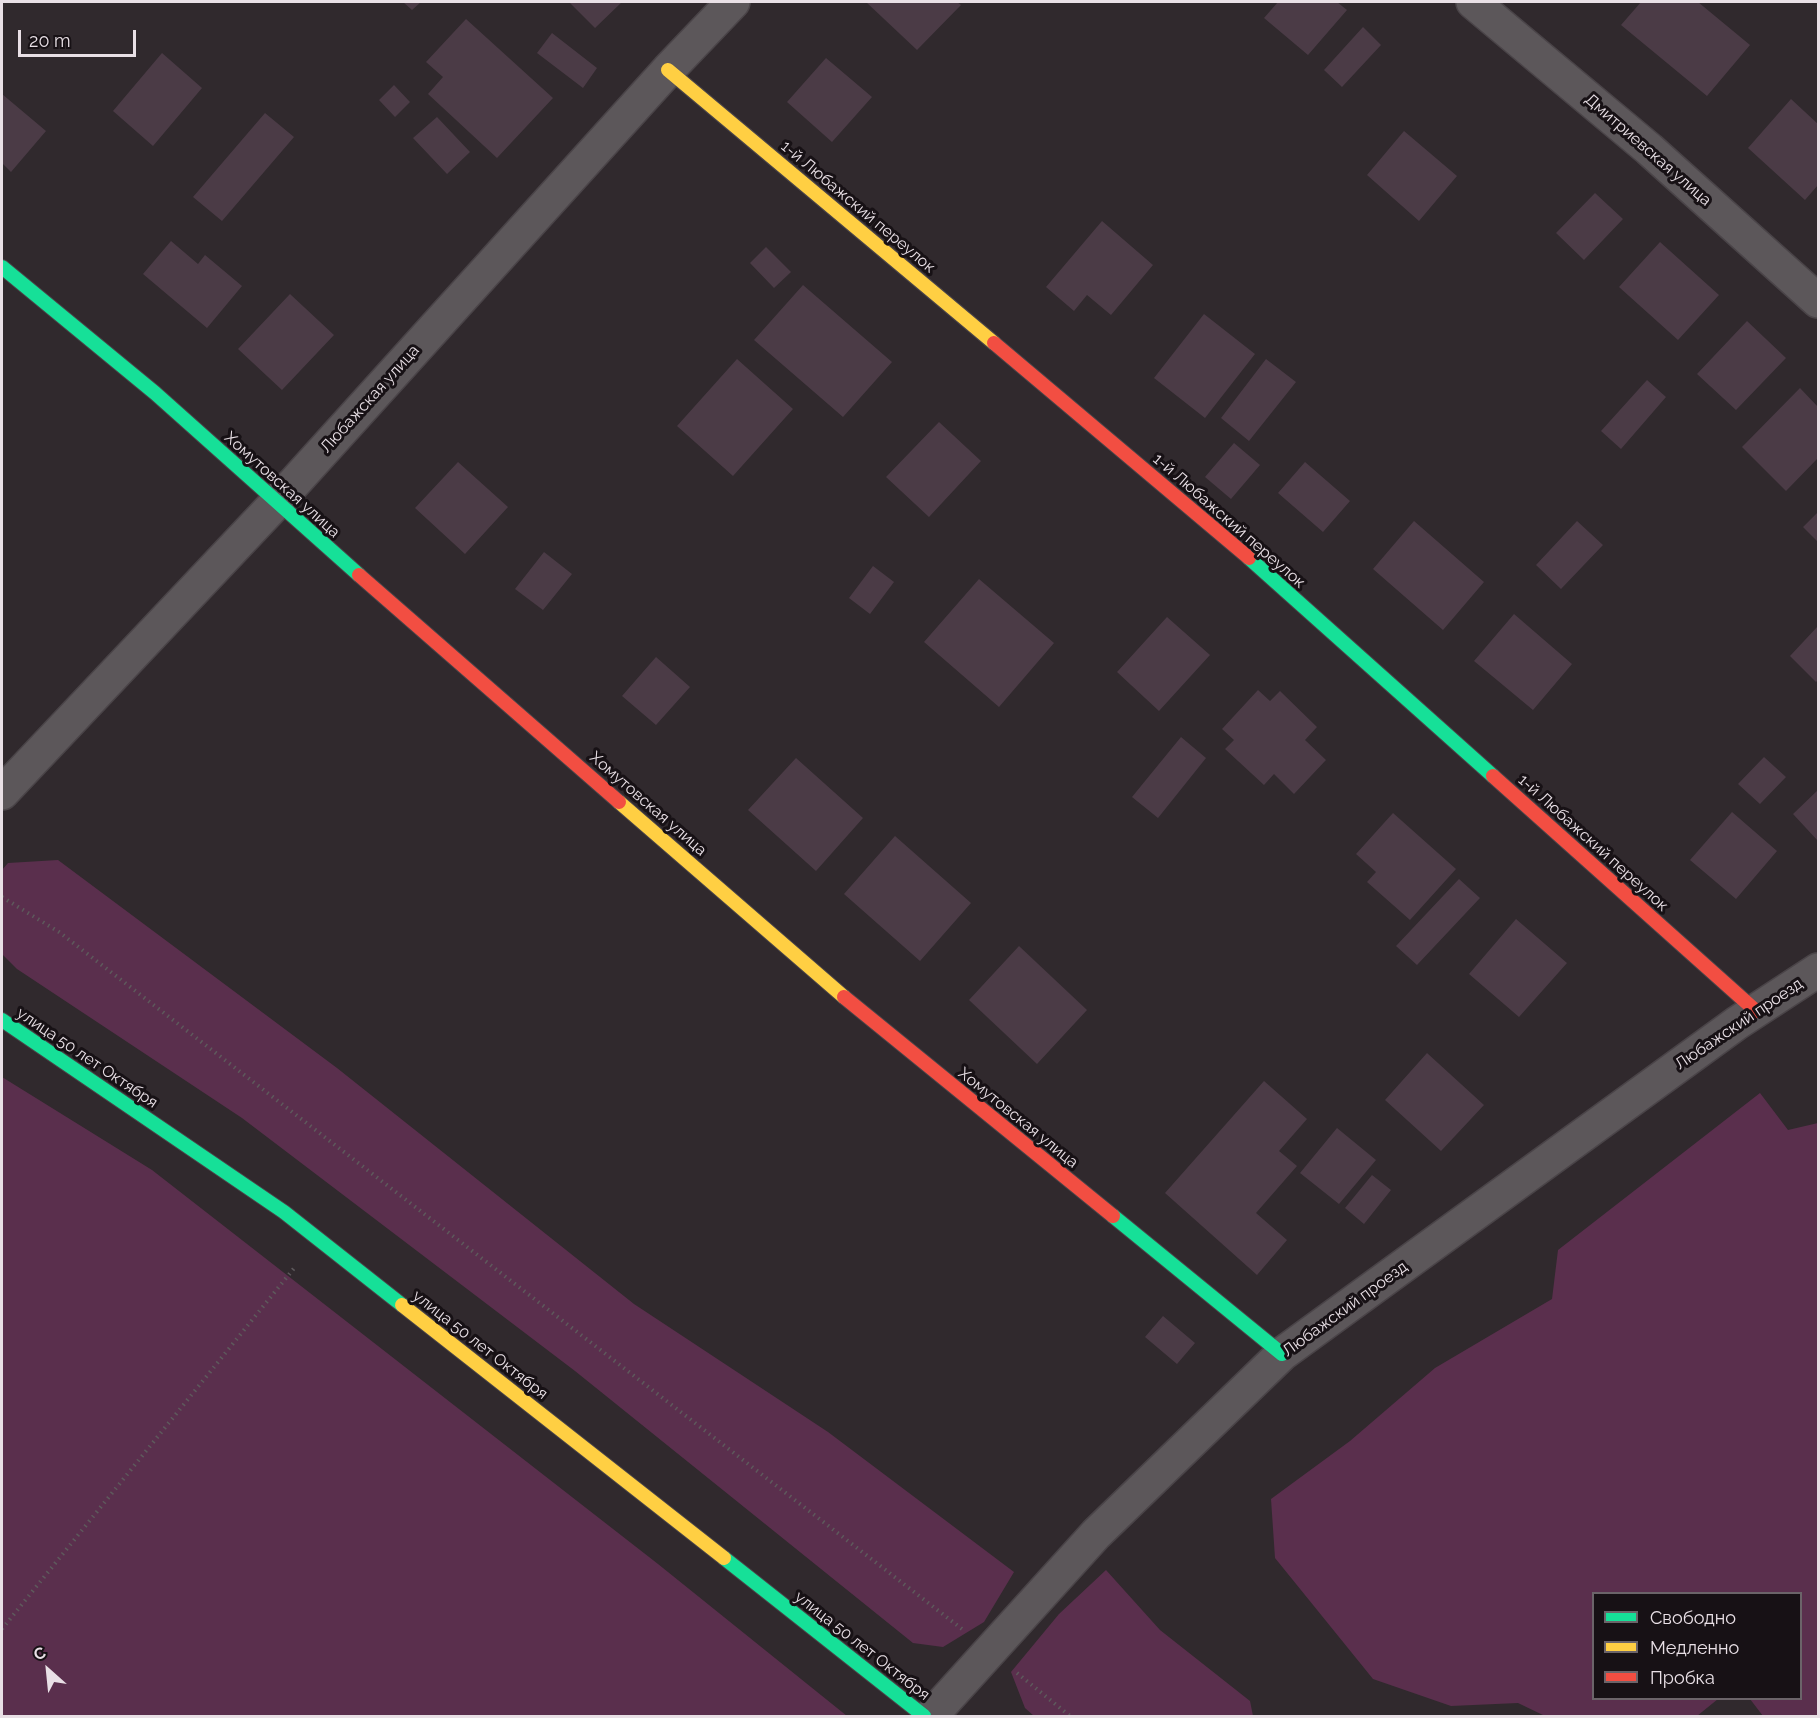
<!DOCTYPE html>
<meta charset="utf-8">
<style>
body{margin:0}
#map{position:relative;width:1820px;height:1718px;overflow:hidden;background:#30292d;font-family:Raleway,sans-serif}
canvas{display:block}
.frame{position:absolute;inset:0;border:3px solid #e9e0e6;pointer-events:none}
.legend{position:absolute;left:1592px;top:1592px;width:210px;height:108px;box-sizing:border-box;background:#171115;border:2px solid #6b6469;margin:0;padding:8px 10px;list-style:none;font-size:18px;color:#e9e0e6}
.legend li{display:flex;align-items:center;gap:12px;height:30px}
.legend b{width:30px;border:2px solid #6b6469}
.north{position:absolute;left:18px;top:1640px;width:60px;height:60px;-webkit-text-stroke:4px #171115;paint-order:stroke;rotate:333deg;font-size:16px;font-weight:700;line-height:24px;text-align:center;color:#e9e0e6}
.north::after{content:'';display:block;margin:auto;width:21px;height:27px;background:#e9e0e6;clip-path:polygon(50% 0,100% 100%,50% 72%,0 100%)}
.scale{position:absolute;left:18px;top:30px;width:118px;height:27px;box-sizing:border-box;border:3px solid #e9e0e6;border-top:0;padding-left:8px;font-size:18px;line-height:21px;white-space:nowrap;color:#e9e0e6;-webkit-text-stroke:4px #171115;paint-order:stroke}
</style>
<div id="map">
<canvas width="1820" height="1718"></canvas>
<div class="frame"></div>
<ul class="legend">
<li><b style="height:8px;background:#16e098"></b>Свободно</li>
<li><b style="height:8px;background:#ffcf43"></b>Медленно</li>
<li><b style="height:8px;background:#f24e42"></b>Пробка</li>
</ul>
<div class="north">С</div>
<div class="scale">20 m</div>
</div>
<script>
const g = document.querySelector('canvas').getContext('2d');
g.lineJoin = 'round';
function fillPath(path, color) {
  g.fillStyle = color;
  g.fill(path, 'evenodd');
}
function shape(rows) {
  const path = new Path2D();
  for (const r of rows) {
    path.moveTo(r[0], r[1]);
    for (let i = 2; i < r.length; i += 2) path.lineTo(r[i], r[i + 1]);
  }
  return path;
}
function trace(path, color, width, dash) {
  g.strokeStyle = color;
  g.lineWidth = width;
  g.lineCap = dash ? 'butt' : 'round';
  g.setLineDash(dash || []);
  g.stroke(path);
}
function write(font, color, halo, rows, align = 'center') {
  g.font = font + ' Raleway,sans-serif';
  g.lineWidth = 6;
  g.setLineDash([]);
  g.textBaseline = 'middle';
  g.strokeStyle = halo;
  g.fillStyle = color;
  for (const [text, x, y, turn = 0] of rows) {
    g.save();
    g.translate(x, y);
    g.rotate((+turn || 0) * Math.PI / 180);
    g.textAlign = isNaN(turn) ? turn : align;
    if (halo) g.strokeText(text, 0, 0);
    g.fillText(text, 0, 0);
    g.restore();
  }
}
const green = shape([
 [58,860,337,1068,634,1304,828,1432,1014,1572,984,1622,943,1647,913,1643,575,1371,242,1118,17,969,2,954,2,870,8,863],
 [2,1077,152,1170,658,1564,847,1716,2,1716],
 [1760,1093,1788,1130,1818,1123,1818,1716,1763,1716,1750,1699,1800,1698,1800,1594,1594,1594,1594,1698,1718,1699,1697,1716,1545,1716,1518,1703,1451,1706,1373,1679,1275,1558,1271,1499,1350,1441,1435,1368,1552,1299,1558,1250],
 [1106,1570,1160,1630,1250,1701,1253,1716,1034,1716,1025,1708,1011,1672,1059,1614]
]);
const building = shape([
 [403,2,421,2,412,10],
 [569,2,622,2,595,28],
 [866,2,957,2,961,5,917,50],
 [1278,2,1337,2,1347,10,1308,55,1264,18],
 [1641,2,1698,2,1750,45,1707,96,1621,25],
 [466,19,553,98,497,158,428,94,443,77,426,62],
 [1363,27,1381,45,1342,87,1324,70],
 [552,33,597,68,583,88,537,53],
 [162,53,202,88,153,146,113,111],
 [826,58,872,97,832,142,787,102],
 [394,85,410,102,395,117,379,100],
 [2,94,46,131,11,172,2,163],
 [1791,99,1818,124,1818,185,1805,200,1748,148],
 [265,113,294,137,222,221,193,197],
 [437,117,470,152,447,174,413,138],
 [1404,131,1457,176,1419,221,1367,175],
 [1595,193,1623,219,1584,260,1556,233],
 [1102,221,1153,265,1111,315,1087,295,1074,311,1046,287],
 [171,241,198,264,205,255,242,286,207,328,143,274],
 [1660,242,1719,295,1678,340,1619,287],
 [766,247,791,272,774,288,750,263],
 [803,285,892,362,843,417,754,340],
 [290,294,334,335,282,390,238,349],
 [1204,314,1255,354,1205,418,1154,378],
 [1747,321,1786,358,1736,410,1697,374],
 [737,359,793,409,733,476,677,426],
 [1266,359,1296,382,1249,441,1221,418],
 [1647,380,1666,397,1621,449,1601,431],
 [1800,388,1818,407,1818,458,1786,491,1742,447],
 [939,422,981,461,929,517,886,477],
 [1234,443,1260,465,1231,499,1205,477],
 [458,462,508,507,465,554,415,508],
 [1305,462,1350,501,1323,532,1278,493],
 [1818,512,1818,542,1803,527],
 [1414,521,1484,582,1443,630,1373,569],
 [1577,521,1603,545,1561,589,1536,565],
 [544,552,572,574,543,610,515,589],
 [873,566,894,582,870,614,849,598],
 [979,579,1054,643,999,707,924,642],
 [1514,614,1572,664,1533,710,1474,661],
 [1167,617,1210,655,1159,711,1117,672],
 [1818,626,1818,680,1816,682,1790,656],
 [656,657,690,687,656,725,622,696],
 [1258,690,1270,701,1280,691,1317,727,1305,740,1326,760,1294,794,1274,774,1264,785,1225,749,1234,740,1222,729],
 [1181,737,1206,758,1158,818,1132,797],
 [1764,757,1786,777,1760,804,1738,784],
 [796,758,863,818,816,871,748,810],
 [1818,790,1818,841,1793,814],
 [1732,812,1777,851,1736,899,1690,860],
 [1393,813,1456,869,1410,920,1367,882,1376,872,1356,854],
 [895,836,971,903,920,961,844,894],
 [1459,879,1480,898,1417,965,1396,946],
 [1516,919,1567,963,1519,1017,1469,974],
 [1019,946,1087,1010,1037,1064,969,1000],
 [1427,1053,1484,1105,1441,1151,1385,1100],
 [1264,1081,1307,1119,1279,1151,1297,1166,1256,1213,1287,1240,1257,1275,1165,1193],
 [1337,1128,1376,1160,1339,1204,1300,1173],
 [1372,1175,1391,1190,1364,1224,1345,1208],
 [1163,1316,1195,1343,1177,1364,1145,1337]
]);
const path = shape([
 [2,897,59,932,962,1629],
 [2,1629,295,1267],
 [1017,1673,1070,1716]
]);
const street = shape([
 [1473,2,1649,149,1818,301],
 [2,793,276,503,668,70,733,2],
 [931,1716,1096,1534,1282,1354,1737,1023,1818,970]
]);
const fast = shape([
 [2,267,155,393,359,575],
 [1249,558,1493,776],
 [2,1020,284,1212,402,1305],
 [1113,1216,1282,1354],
 [724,1558,924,1716]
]);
const slow = shape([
 [668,70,994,343],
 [619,802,844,997],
 [402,1305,724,1558]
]);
const jam = shape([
 [994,343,1249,558],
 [359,575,619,802],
 [1493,776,1756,1011],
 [844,997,1113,1216]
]);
const streetNames = [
 ["Дмитриевская улица",1648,150,41],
 ["1-й Любажский переулок",858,207,40],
 ["Любажская улица",370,399,-48],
 ["Хомутовская улица",282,485,42],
 ["1-й Любажский переулок",1229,521,41],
 ["Хомутовская улица",648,804,41],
 ["1-й Любажский переулок",1593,843,42],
 ["Любажский проезд",1739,1024,-34],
 ["улица 50 лет Октября",87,1058,34],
 ["Хомутовская улица",1018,1118,39],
 ["Любажский проезд",1345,1309,-36],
 ["улица 50 лет Октября",480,1345,38],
 ["улица 50 лет Октября",862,1646,38]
];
fillPath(green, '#5a2f4d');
fillPath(building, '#4b3b46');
trace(street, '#4a4448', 36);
trace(fast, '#4a4448', 16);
trace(slow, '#4a4448', 16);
trace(jam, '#4a4448', 16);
trace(path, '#5e595c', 4, [1.5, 4.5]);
trace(street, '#5c575a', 33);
trace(fast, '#16e098', 14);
trace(slow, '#ffcf43', 14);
trace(jam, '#f24e42', 14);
write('16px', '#e9e0e6', '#171115', streetNames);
</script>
